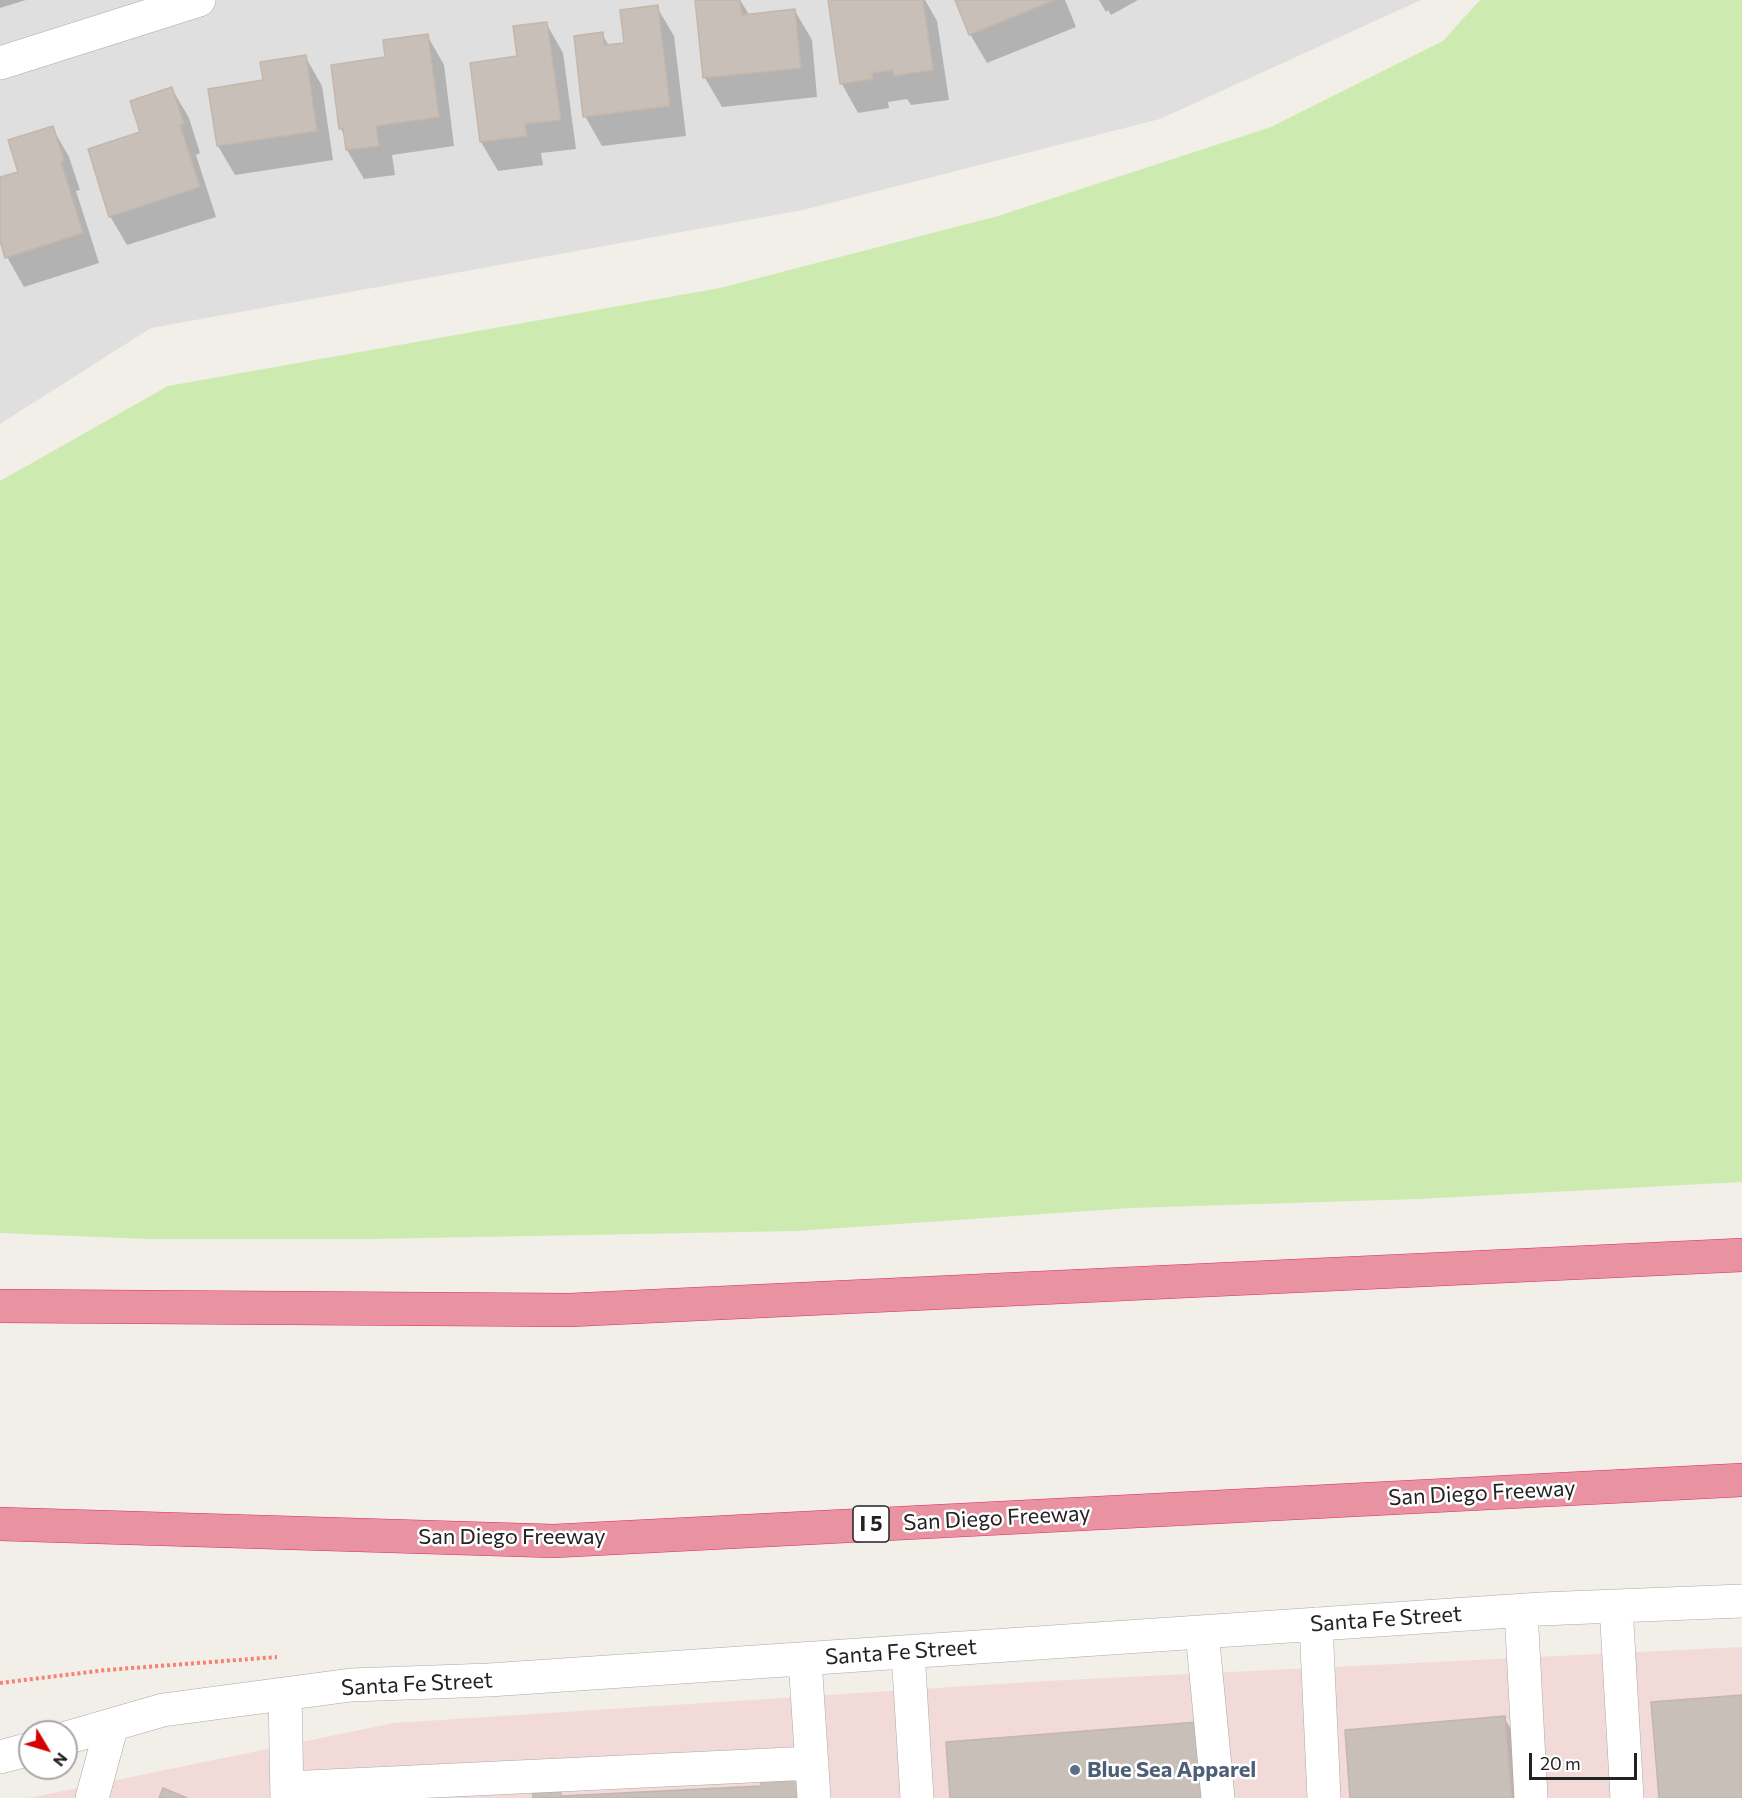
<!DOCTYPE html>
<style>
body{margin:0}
#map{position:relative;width:1742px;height:1798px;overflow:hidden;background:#f2efe9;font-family:Commissioner,sans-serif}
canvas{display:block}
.north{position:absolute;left:18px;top:1720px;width:60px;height:60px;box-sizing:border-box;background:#fff;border:2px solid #a7a7a7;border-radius:50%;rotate:128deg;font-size:16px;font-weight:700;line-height:24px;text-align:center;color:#222}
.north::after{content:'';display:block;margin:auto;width:21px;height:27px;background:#d40000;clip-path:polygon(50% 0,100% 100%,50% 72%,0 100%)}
.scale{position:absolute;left:1529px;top:1753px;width:108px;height:27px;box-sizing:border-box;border:3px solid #222;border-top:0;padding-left:8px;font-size:18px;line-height:21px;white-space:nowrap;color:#222;-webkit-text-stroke:4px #fff;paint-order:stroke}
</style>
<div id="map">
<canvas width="1742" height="1798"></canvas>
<div class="north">N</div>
<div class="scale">20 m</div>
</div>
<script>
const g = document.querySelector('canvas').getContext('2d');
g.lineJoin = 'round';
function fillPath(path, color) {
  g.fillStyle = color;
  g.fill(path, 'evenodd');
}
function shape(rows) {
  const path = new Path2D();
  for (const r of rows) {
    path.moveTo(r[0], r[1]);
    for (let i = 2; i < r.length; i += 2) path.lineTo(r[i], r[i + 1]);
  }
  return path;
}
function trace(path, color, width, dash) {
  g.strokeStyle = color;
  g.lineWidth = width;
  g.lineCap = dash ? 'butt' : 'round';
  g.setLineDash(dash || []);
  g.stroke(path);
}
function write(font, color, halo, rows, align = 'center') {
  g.font = font + ' Commissioner,sans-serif';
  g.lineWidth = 5;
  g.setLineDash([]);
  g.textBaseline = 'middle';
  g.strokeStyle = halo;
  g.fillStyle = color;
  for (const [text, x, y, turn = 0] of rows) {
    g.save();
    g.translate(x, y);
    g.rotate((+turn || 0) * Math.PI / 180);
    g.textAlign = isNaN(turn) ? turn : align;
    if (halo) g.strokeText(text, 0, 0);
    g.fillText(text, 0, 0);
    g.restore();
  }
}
const residential = shape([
 [0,0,1421,0,1160,119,803,210,151,328,0,424]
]);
const commercial = shape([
 [1742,1647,1742,1798,29,1798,394,1723,1046,1681]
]);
const grass = shape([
 [1480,0,1742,0,1742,1182,1418,1199,1131,1208,797,1231,372,1239,147,1239,0,1233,0,481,168,386,720,288,998,216,1271,127,1443,41]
]);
const shadow = shape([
 [0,0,26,0,0,8],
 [713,0,740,0,750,16,795,11,812,40,817,97,722,107,705,78,696,2],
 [829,0,925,0,937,21,949,100,911,105,907,99,888,102,889,108,858,113,842,84],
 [957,0,1065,0,1076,27,987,63,970,34],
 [1099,0,1138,0,1111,15,1108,10,1106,12],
 [657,7,674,36,686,136,602,146,585,116,602,34,609,46,625,44],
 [546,23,563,53,576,149,541,153,543,165,498,171,481,142,471,64,519,58],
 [427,35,444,65,454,146,392,155,395,175,364,179,347,150,345,137,341,129,333,66,387,58],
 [305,56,322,86,333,160,235,175,218,146,265,82],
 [172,89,189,118,200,153,196,155,216,217,127,245,110,216],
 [52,127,69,157,80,190,76,191,99,263,24,287,7,257,0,236,0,179,20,172],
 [1504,1717,1526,1756,1530,1798,1352,1798]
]);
const building = shape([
 [695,0,740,0,742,15,795,9,801,68,703,78,695,0],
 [828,0,923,0,933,70,893,76,893,70,872,73,873,79,840,84,828,0],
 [955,0,1054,0,969,35,955,0],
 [658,5,670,106,583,117,574,36,603,32,604,45,624,43,620,10,658,5],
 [547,22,561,120,525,124,527,136,480,142,470,63,517,56,513,26,547,22],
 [428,34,439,117,376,126,379,146,346,150,343,128,339,129,331,65,385,57,383,40,428,34],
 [306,55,317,131,217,146,208,89,263,80,260,62,306,55],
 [172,87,184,124,180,125,200,187,109,217,88,149,140,132,130,101,172,87],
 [53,126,64,160,61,162,83,233,5,258,0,241,0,177,18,172,8,140,53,126],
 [1742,1695,1742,1798,1659,1798,1651,1702,1742,1695],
 [1505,1716,1512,1798,1350,1798,1345,1730,1505,1716],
 [1198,1722,1203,1798,950,1798,946,1742,1198,1722],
 [799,1770,801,1798,533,1798,532,1784,560,1783,561,1796,761,1786,761,1772,799,1770],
 [163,1788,187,1798,159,1798,163,1788]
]);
const path = shape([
 [0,1683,106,1670,277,1657]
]);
const minor = shape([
 [0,63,199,0],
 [1616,1606,1627,1798],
 [1521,1611,1531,1798],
 [1316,1624,1324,1798],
 [1202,1632,1218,1798],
 [908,1652,917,1798],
 [805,1659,814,1798],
 [285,1694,287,1798],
 [66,1738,163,1710,351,1685,489,1680,1541,1609,1742,1601],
 [0,1757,30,1749],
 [287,1788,812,1763],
 [92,1798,112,1725]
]);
const highway = shape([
 [0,1306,570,1310,1742,1255],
 [0,1524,554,1541,1742,1480]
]);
const markers = [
 [1075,1770,6,"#5c6f8a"]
];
const shields = [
 [871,1524,36]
];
const shieldNames = [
 ["I 5",871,1524]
];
const streetNames = [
 ["San Diego Freeway",1482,1493,-3],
 ["San Diego Freeway",997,1518,-3],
 ["San Diego Freeway",512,1537],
 ["Santa Fe Street",1386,1619,-4],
 ["Santa Fe Street",901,1652,-4],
 ["Santa Fe Street",417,1684,-3]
];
const serviceNames = [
 ["Blue Sea Apparel",1087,1770]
];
fillPath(residential, '#e0dfdf');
fillPath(commercial, '#f2dad9');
fillPath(grass, '#cdebb0');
fillPath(shadow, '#0003');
fillPath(building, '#c7bfb8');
trace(building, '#c4b6ab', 1.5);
trace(minor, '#a9a9a9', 34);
trace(highway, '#dc2a67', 34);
trace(path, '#fa8072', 4, [3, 3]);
trace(minor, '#fff', 33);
trace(highway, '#e892a2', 33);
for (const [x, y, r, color] of markers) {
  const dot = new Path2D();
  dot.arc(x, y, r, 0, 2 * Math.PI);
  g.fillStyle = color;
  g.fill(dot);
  trace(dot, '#fff', 2);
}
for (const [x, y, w] of shields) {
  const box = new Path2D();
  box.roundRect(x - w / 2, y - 18, w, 36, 4.5);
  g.fillStyle = '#fff';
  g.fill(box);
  trace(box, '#222', 1.5);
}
write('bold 21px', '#222', null, shieldNames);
write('22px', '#222', '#fff', streetNames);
write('bold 22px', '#4e5e75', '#fff', serviceNames, 'left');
</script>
